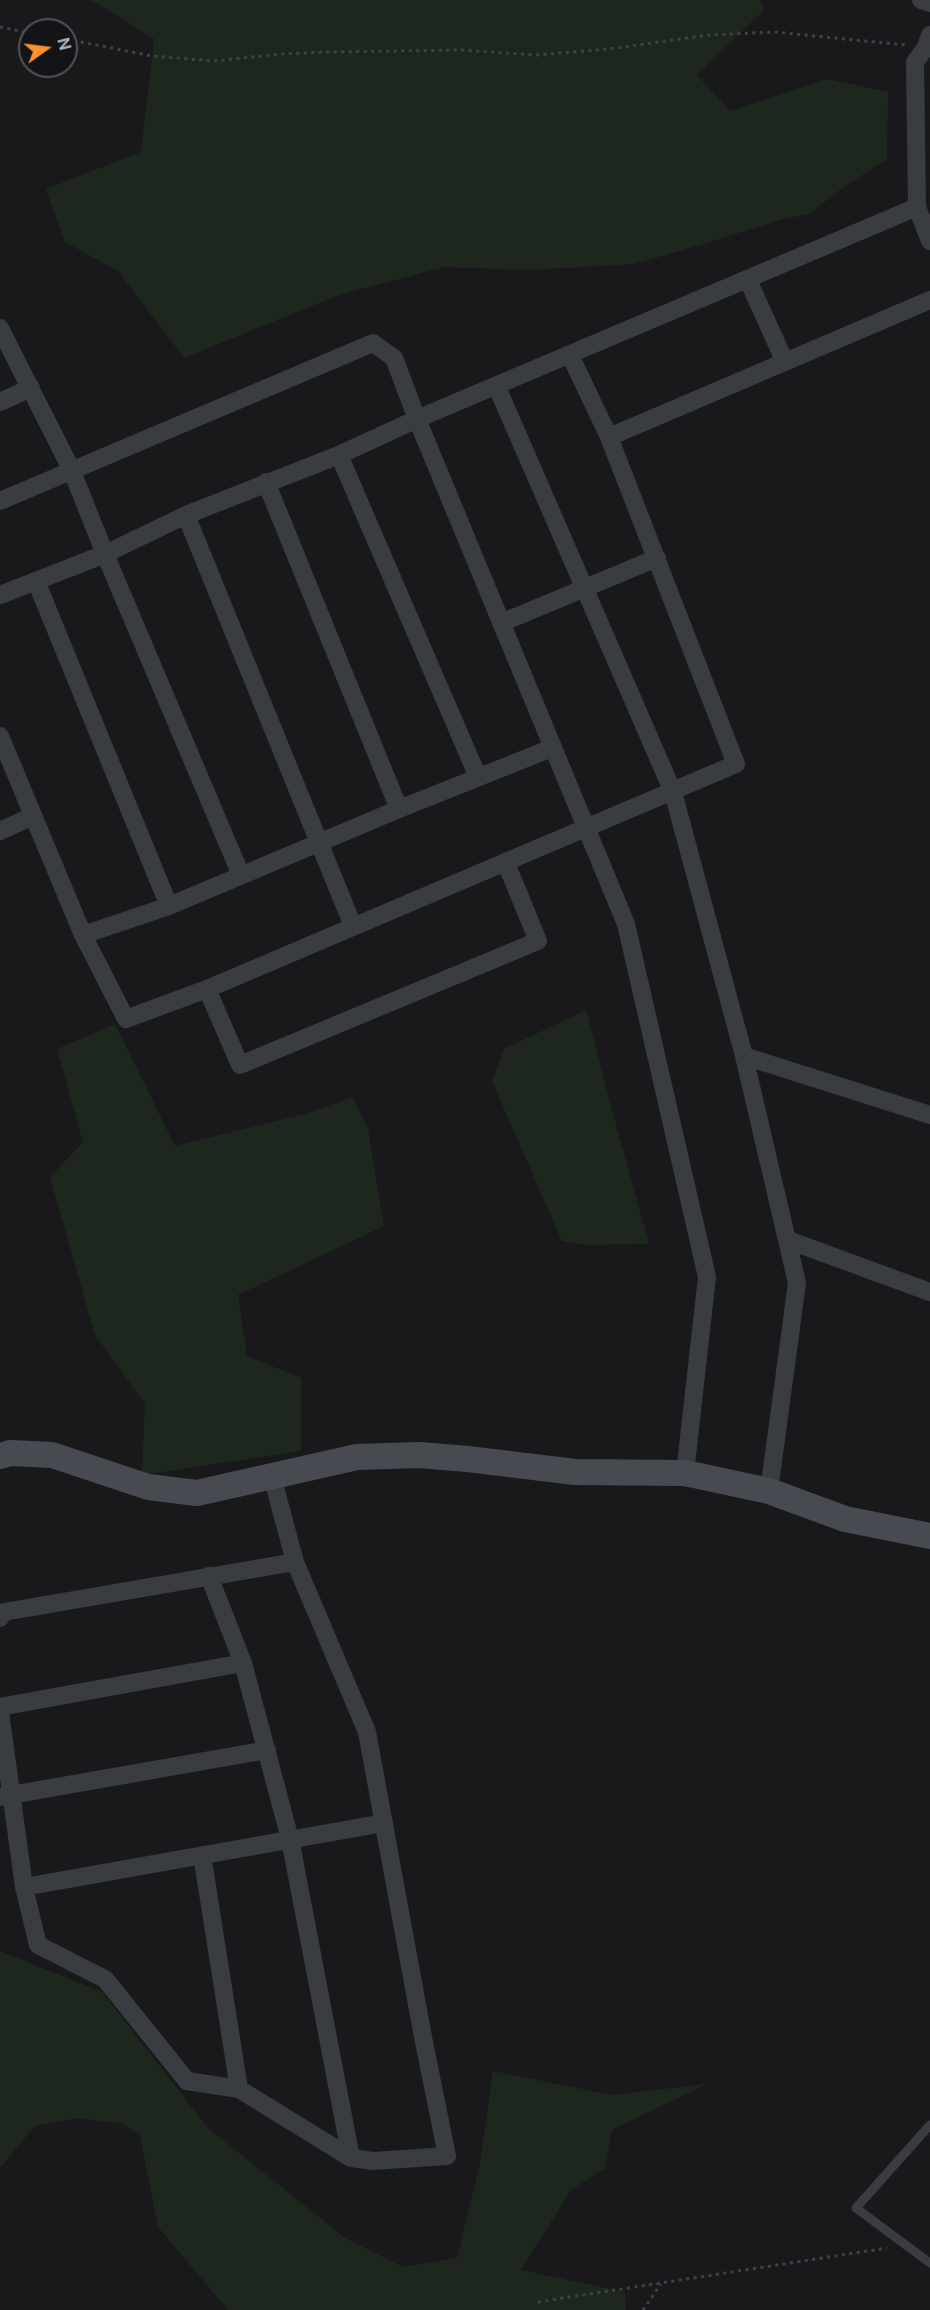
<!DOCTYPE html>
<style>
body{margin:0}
#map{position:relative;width:930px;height:2310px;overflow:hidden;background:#19191b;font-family:"Public Sans",sans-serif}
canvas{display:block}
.north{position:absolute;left:18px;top:18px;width:60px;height:60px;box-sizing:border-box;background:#141416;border:2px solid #505458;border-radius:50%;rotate:76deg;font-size:16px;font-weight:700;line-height:24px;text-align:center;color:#aab3bc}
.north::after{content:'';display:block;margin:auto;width:21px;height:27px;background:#ff912d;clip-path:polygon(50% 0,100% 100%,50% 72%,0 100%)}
</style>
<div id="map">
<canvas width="930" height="2310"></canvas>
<div class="north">N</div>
</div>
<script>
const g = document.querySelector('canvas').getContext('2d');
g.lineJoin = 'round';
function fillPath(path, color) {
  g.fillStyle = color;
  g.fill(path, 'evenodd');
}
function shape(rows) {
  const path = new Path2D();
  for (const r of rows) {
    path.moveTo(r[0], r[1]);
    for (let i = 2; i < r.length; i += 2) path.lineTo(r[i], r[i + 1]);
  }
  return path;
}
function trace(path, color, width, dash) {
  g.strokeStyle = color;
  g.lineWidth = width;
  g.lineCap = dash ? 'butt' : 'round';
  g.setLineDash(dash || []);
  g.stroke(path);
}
const green = shape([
 [84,0,760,0,764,10,697,75,730,111,827,79,888,92,887,159,841,189,809,214,780,220,704,244,634,264,529,270,444,267,339,295,184,358,118,271,65,242,46,189,141,152,154,39,93,1],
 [586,1010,613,1114,649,1244,586,1245,562,1241,492,1081,504,1049],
 [115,1024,175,1146,305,1114,353,1097,368,1129,384,1226,238,1295,247,1356,301,1378,301,1451,142,1475,145,1404,95,1335,50,1177,83,1142,57,1049],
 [0,1951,102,1992,208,2128,345,2238,403,2267,457,2258,480,2163,493,2071,612,2095,707,2084,612,2130,605,2168,571,2190,521,2270,625,2292,626,2310,228,2310,158,2227,140,2136,124,2124,79,2118,35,2126,0,2168]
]);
const path = shape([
 [0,27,30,33],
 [66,39,152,56,214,61,280,54,328,52,462,50,535,55,609,49,709,35,774,32,906,45],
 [538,2302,887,2248],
 [643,2310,661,2284]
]);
const lane = shape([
 [930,2125,856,2208,930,2263]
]);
const street = shape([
 [921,0,930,3],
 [917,207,930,241],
 [748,280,785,362],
 [0,328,72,471,105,554,241,875],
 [497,387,673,792,744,1056,797,1283,769,1491],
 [0,402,31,388],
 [609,437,930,300],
 [339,455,478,777],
 [266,482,399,809],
 [0,501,373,343,394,358,417,419,626,924,707,1277,685,1473],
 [186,515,353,926],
 [36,581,169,906],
 [0,595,105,554,186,515,339,455,417,419,917,207,915,62,926,47,930,35],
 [501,623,657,558],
 [0,736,83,935,126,1019,207,989,736,764,609,437,570,355],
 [0,831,33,816],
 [83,935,169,906,399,809,552,748],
 [207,989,240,1065,538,941,506,863],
 [744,1056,930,1115],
 [788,1240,930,1292],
 [209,1576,243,1663,290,1839,351,2158],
 [0,1618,4,1612,295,1562],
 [0,1707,243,1663],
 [0,1712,24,1887,38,1945,105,1979,187,2081,239,2089,351,2158,373,2161,447,2156,423,2037,367,1732,295,1562,272,1476],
 [0,1797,267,1750],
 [202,1855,239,2089],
 [24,1887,384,1823]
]);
const secondary = shape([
 [0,1456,10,1453,52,1455,148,1487,197,1493,357,1457,419,1455,468,1459,575,1472,685,1473,769,1491,845,1519,930,1536]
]);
fillPath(green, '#1e271e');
trace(path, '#3f4348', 3, [3, 4.5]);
trace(lane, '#393c41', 9);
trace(street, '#393c41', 18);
trace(secondary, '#474b51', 26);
</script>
